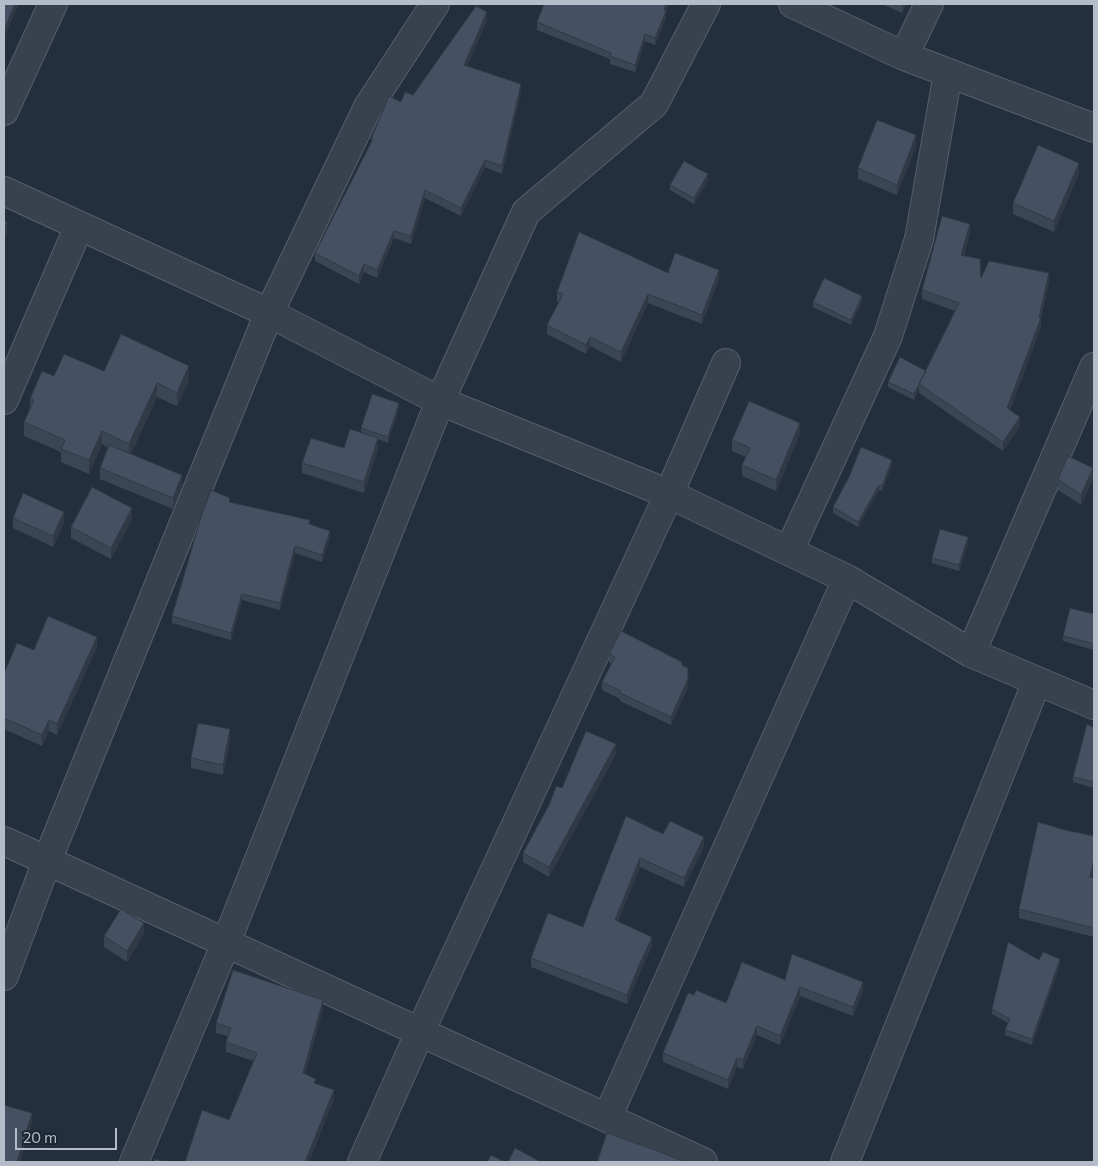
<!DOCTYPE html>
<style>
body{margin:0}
#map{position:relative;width:1098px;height:1166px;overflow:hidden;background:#242f3e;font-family:Commissioner,sans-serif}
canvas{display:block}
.frame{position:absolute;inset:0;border:5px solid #b4bcc9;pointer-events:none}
.scale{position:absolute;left:15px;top:1128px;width:102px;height:22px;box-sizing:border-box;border:2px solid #b4bcc9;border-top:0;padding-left:6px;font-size:15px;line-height:18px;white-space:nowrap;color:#b4bcc9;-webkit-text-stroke:4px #1d2633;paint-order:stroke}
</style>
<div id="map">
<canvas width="1098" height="1166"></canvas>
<div class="frame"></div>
<div class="scale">20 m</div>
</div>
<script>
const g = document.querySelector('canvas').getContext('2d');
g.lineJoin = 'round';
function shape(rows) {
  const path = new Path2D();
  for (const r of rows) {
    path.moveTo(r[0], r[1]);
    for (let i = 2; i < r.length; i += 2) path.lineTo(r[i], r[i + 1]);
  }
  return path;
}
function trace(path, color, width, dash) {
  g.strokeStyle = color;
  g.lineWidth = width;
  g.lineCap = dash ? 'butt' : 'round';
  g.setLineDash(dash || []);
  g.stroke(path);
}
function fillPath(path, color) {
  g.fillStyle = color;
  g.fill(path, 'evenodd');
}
const minor = shape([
 [793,4,904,56,1094,128],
 [904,56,929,4],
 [4,111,53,4],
 [4,191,269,313,440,401,669,494,847,579,971,653,1094,705],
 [4,400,79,226],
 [789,551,888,336,919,239,948,73],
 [971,653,1094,367],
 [4,841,703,1162],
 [4,976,47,861,269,313,368,107,435,4],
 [607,1118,847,579],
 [134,1162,226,943,440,401,526,212,654,104,706,4],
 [362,1162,420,1032,669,494,726,363],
 [845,1162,1037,681]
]);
const wall = shape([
 [544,4,669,4,666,13,666,18,655,45,645,41,635,72,610,64,610,59,537,30,537,22],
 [882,4,906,4,902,13],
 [487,20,467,66,521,92,502,174,485,167,461,216,425,198,411,244,394,238,377,278,364,272,359,284,315,261,315,253,371,142,371,139,413,95],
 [916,146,897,195,858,179,858,168],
 [1079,174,1054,232,1013,214,1013,203],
 [708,180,694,204,670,190,670,185],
 [970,232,964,256,981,278,1049,282,1041,318,1041,327,1010,410,1020,426,1003,451,919,393,919,389,914,400,888,387,888,382,926,371,955,311,922,299,922,290],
 [668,273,719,279,702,324,648,303,621,362,590,346,586,354,547,334,547,325,559,302,557,301,557,292],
 [862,301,851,325,813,307,813,302],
 [104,371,189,380,177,406,157,397,131,454,182,485,173,509,100,479,100,468,108,448,102,444,89,474,61,462,61,452,24,436,24,422,30,408,30,399,54,376],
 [399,408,388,443,378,439,378,449,364,493,302,473,302,463,344,448,361,432,361,428],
 [800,434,776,491,742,476,742,465,746,457,732,451,732,440],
 [892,465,882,491,879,490,858,527,833,513,833,507],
 [1058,479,1093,479,1081,505,1058,490],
 [230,502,310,524,330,537,322,562,295,553,280,610,242,600,231,640,172,623,172,616],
 [13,518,64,522,53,547,13,528],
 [132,519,111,559,71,538,71,527],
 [968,543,959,571,932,563,932,558],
 [1094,614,1094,650,1063,641,1063,636],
 [97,647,57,735,49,731,42,746,4,729,4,670,5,671,34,650],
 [609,654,682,665,688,687,671,725,620,701,620,699,602,690,602,682,611,664,609,662],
 [1094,728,1094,788,1073,782,1073,777],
 [230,740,223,775,191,768,191,758],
 [616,754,549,877,523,862,523,853,562,788],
 [1065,830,1094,836,1094,867,1092,877,1094,878,1094,937,1019,918,1019,909],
 [663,834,704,846,684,887,640,867,618,921,652,946,637,979,627,1004,531,967,531,958,583,927,591,905],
 [144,934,127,962,104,947,104,936],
 [1039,960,1060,964,1032,1045,1005,1035,1005,1030,1008,1023,992,1014,992,1009],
 [785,980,863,991,853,1016,800,996,780,1045,757,1035,743,1069,737,1067,728,1089,663,1062,663,1053,694,995,726,1003],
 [323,1009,305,1074,334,1099,309,1162,185,1162,229,1120,254,1061,226,1052,226,1042,228,1036,216,1033,216,1023]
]);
const shadedWall = shape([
 [15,4,19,4,4,38,4,30],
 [666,4,669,4,666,13,666,18,655,45,655,38],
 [903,4,906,4,902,13],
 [487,12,487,20,464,73,464,65],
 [645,34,645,41,635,72,635,65],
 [521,84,521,92,502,174,502,166],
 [916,135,916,146,897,195,897,185],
 [485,160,485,167,461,216,461,208],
 [1079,163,1079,174,1054,232,1054,221],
 [708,174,708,180,694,204,694,198],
 [425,190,425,198,411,244,411,236],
 [7,222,7,232,4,239,4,228],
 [970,224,970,232,961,264,961,255],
 [394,231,394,238,377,278,377,270],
 [364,264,364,272,359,284,359,276],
 [719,270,719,279,702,324,702,315],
 [1049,273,1049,282,1040,320,1041,318,1041,327,1007,417,1007,408,1039,318],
 [648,294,648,303,621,362,621,352],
 [862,296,862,301,851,325,851,320],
 [590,337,590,346,586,354,586,345],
 [189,366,189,380,177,406,177,393],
 [926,371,919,384,919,389,914,400,914,394],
 [157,383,157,397,129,458,129,444],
 [399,403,399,408,388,443,388,437],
 [1020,417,1020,426,1003,451,1003,442],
 [800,423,800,434,776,491,776,480],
 [102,431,102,444,89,474,89,460],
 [378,438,378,449,364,493,364,482],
 [892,460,892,465,882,491,882,486],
 [1093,468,1093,479,1081,505,1081,495],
 [182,475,182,485,173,509,173,498],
 [879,485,879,490,858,527,858,522],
 [132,508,132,519,111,559,111,548],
 [64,512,64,522,53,547,53,536],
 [330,531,330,537,322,562,322,555],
 [968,537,968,543,959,571,959,565],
 [295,546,295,553,280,610,280,603],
 [242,594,242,600,231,640,231,633],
 [97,637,97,647,57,735,57,724],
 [688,679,688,687,671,725,671,717],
 [49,720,49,731,42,746,42,735],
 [230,729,230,740,223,775,223,765],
 [616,744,616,754,549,877,549,867],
 [704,837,704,846,684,887,684,878],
 [640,858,640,867,615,929,615,920],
 [1094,858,1094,867,1090,886,1090,877],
 [144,923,144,934,127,962,127,951],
 [652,937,652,946,637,979,627,1004,627,995,637,970],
 [1060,959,1060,964,1032,1045,1032,1039],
 [863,982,863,991,853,1016,853,1007],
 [800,987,800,996,780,1045,780,1036],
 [323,1000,323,1009,303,1082,303,1073],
 [757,1026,757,1035,743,1069,743,1060],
 [737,1058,737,1067,728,1089,728,1080],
 [334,1090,334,1099,309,1162,305,1162],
 [32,1113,32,1124,20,1162,17,1162]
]);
const building = shape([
 [4,4,15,4,4,30,4,4],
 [544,4,666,4,664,10,666,11,655,38,645,34,635,65,610,56,611,53,537,22,544,4],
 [476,6,487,12,464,65,521,84,502,166,485,160,461,208,425,190,411,236,394,231,377,270,364,264,359,276,315,253,373,139,371,139,389,96,401,102,405,92,413,95,476,6],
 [877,120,916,135,897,185,858,168,877,120],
 [1038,145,1079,163,1054,221,1013,203,1038,145],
 [684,161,708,174,694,198,670,185,684,161],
 [942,216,970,224,961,255,980,259,981,278,989,261,1049,273,1039,318,1041,318,1007,408,1020,417,1003,442,919,384,959,303,922,290,942,216],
 [4,220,7,222,4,228,4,220],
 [579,232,668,273,675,253,719,270,702,315,648,294,621,352,590,337,586,345,547,325,563,294,557,292,579,232],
 [824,278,862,296,851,320,813,302,824,278],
 [121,334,189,366,177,393,157,383,129,444,102,431,89,460,61,449,65,440,24,422,34,400,30,399,42,371,54,376,64,354,104,371,121,334],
 [900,357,926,371,914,394,888,382,900,357],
 [372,394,399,403,388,437,361,428,372,394],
 [749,401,800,423,776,480,742,465,750,448,732,440,749,401],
 [350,429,378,438,364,482,302,463,311,438,344,448,350,429],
 [109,445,182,475,173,498,100,468,109,445],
 [861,447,892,460,882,486,879,485,858,522,833,507,849,477,861,447],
 [1068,456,1093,468,1081,495,1058,479,1068,456],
 [92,487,132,508,111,548,71,527,92,487],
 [211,490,230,498,229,502,310,520,309,524,330,531,322,555,295,546,280,603,242,594,231,633,172,616,202,514,211,490],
 [23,493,64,512,53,536,13,518,23,493],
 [940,529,968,537,959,565,932,558,940,529],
 [1070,608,1094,614,1094,644,1063,636,1070,608],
 [48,616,97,637,57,724,49,720,42,735,4,718,4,670,5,671,17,643,34,650,48,616],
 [621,631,682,662,682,665,688,668,688,679,671,717,620,693,621,691,602,682,615,657,609,654,621,631],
 [198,723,230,729,223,765,191,758,198,723],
 [1087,724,1094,728,1094,782,1073,777,1087,724],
 [586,731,616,744,549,867,523,853,550,803,556,786,562,788,586,731],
 [626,816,663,834,670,821,704,837,684,878,640,858,615,920,652,937,637,970,627,995,531,958,548,913,583,927,591,905,626,816],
 [1038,822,1065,830,1094,836,1094,858,1090,877,1094,878,1094,928,1019,909,1038,822],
 [121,909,144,923,127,951,104,936,121,909],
 [1008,942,1039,960,1043,952,1060,959,1032,1039,1005,1030,1010,1019,992,1009,1008,942],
 [792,954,863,982,853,1007,800,987,780,1036,757,1026,743,1060,737,1058,728,1080,663,1053,688,993,694,995,696,990,726,1003,742,962,785,980,792,954],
 [233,970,323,1000,303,1073,316,1079,314,1083,334,1090,305,1162,185,1162,202,1110,229,1120,257,1053,226,1042,231,1028,216,1023,233,970],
 [4,1105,32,1113,17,1162,4,1162,4,1105],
 [607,1133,658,1151,685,1162,597,1162,607,1133],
 [515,1148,541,1162,508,1162,515,1148],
 [491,1155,505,1162,487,1162,491,1155],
 [155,1159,166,1162,154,1162,155,1159]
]);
trace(minor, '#565f6c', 30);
trace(minor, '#38414e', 28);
fillPath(wall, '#3b4654');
fillPath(shadedWall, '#303945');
fillPath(building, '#455162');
trace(building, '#303945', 1);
</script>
